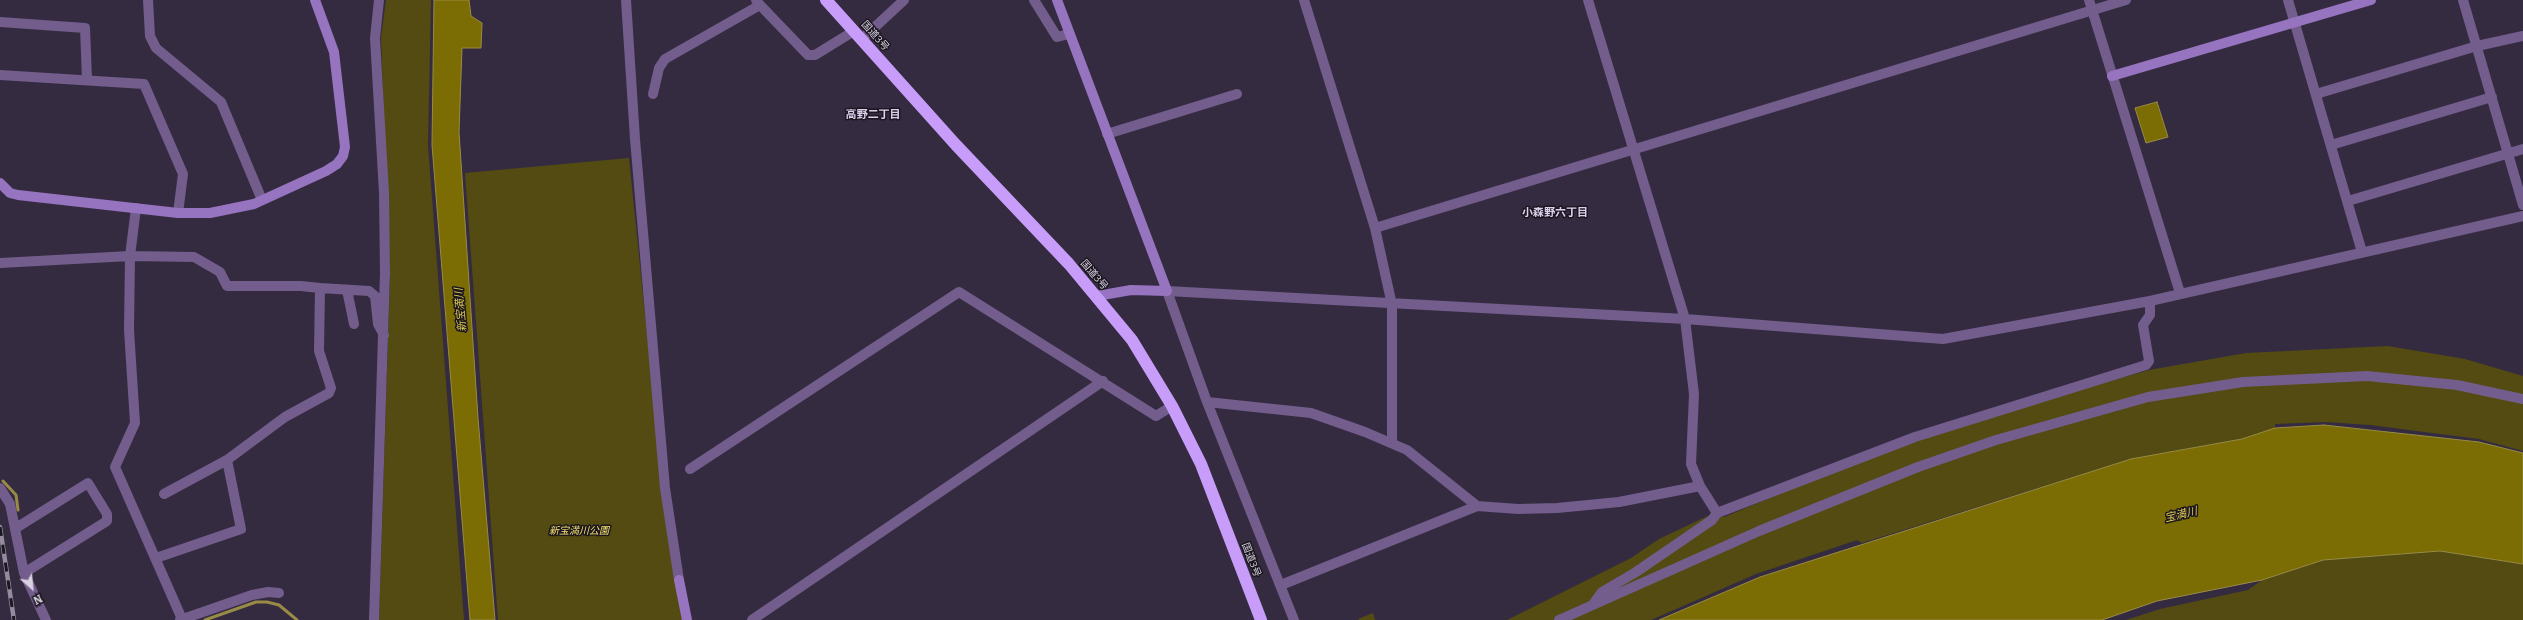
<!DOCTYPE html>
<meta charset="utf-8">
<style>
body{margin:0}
#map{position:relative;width:2523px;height:620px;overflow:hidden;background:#352b41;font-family:Bitter,serif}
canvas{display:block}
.north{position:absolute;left:12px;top:568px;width:40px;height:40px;-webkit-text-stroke:3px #1b1620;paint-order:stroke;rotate:153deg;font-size:11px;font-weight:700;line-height:16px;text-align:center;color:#d8d2e0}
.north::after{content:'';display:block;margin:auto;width:14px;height:18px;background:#d8d2e0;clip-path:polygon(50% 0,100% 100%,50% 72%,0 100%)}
</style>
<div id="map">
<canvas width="2523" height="620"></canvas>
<div class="north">N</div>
</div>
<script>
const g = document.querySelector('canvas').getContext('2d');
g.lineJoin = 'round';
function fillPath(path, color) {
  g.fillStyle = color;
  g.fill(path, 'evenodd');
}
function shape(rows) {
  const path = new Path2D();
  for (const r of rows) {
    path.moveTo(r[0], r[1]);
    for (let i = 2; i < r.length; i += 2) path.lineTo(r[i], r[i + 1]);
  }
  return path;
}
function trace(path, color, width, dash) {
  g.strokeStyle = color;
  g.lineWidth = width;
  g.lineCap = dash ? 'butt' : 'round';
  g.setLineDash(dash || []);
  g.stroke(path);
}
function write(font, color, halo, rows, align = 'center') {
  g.font = font + ' Bitter,"Noto Sans JP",serif';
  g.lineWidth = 3;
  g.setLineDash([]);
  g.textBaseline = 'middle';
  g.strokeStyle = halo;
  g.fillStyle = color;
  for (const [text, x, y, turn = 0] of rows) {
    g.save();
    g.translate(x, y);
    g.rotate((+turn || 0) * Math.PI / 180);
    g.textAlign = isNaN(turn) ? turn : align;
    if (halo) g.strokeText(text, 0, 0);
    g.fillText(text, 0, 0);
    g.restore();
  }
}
const green = shape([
 [386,0,431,0,428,145,464,620,379,620,390,278,381,37],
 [629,158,664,501,683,620,498,620,465,173],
 [2388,346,2465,359,2523,376,2523,451,2479,439,2370,425,2326,422,2275,424,2275,428,2242,439,2131,459,1862,543,1857,540,1756,574,1651,620,1507,620,1631,558,1659,539,1712,514,1724,517,1869,457,2053,397,2149,370,2246,353],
 [2440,551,2523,564,2523,620,2126,620,2160,609,2248,590,2262,580,2323,560],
 [1373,613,1375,620,1359,620,1358,619]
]);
const water = shape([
 [434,0,469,0,471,16,482,23,481,48,462,48,459,132,478,418,495,620,470,620,432,145,434,0],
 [2157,102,2168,137,2146,143,2135,108,2157,102],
 [2324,425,2479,442,2523,453,2523,564,2440,551,2323,560,2262,580,2157,601,2102,620,1659,620,1760,577,2131,459,2242,439,2275,428,2324,425]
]);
const stream = shape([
 [3,481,16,495,18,510],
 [205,620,256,602,267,602,279,605,297,620]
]);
const street = shape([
 [148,0,150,36,156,48,221,102,262,200],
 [626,0,635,139,665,488,679,580],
 [1034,0,1057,37,1069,34],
 [1304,0,1375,228,1392,305,1392,443],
 [1588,0,1685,319,1694,394,1691,464,1700,486,1717,513,1712,520,1636,572,1602,592,1594,603],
 [2089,0,2180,293],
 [2288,0,2362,252],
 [2463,0,2523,205],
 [760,5,808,55,815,55,854,31],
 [0,22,85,28,87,79],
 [862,39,904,0],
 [0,75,144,84,183,174,178,213],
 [653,94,659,68,665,59,760,5,756,0],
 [2316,94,2477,46,2523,36],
 [1107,134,1237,94],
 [2331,145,2492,97],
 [2348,201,2523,149],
 [136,208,130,256,129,330,135,423,115,467,182,619],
 [1375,228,2126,0],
 [0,263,130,256,194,257,220,272,227,286,301,286,320,288,319,351,331,388,329,393,285,417,227,460,164,494],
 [320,288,369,291,375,296,378,324,384,335],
 [347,290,354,324],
 [1207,402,1311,413,1365,432,1407,450,1477,506],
 [690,469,959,292,1156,416,1172,406],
 [0,488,10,504,24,573,46,620],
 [1717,513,1915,437,2146,365,2149,361,2143,325,2150,315,2150,301],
 [16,528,88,483,107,514,107,521,24,573],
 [156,558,241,529,227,460],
 [1281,585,1477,506,1518,509,1557,508,1619,502,1700,486],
 [180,620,252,595,268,592,279,593],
 [374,620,385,273,384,193,375,38,379,0],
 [752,620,1103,381],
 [1294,620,1207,402,1167,291,1685,319,1943,339,2150,301,2523,216],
 [1559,620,1759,531,1918,467,1996,440,2148,397,2243,382,2367,376,2457,385,2523,399]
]);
const secondary = shape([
 [1057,0,1167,291,1131,290,1097,296],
 [2112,76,2371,0],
 [0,183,10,193,18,195,178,213,210,213,254,204,326,171,337,164,343,156,345,147,334,52,315,0],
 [679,580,687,620]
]);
const highway = shape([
 [826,0,956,145,1069,264,1132,340,1172,406,1201,464,1261,620]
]);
const rail = shape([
 [0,527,14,620]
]);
const streetNames = [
 ["国道3号",875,36,48],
 ["国道3号",1094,275,49],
 ["国道3号",1251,560,69]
];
const parkNames = [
 ["新宝満川公園",579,531]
];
const neighbourhoodNames = [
 ["高野二丁目",873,115],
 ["小森野六丁目",1555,213]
];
const waterNames = [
 ["新宝満川",461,310,-95],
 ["宝満川",2181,515,-13]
];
fillPath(green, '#534b12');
fillPath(water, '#7b6d03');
trace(water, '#978b45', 1);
trace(stream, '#978b45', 3);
trace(street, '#725d8c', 10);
trace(secondary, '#9774bf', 10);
trace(highway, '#c89dfa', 12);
trace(rail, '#948c9e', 4.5);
trace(rail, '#1b1620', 3, [9]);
write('10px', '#d8d2e0', '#1b1620', streetNames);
write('italic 10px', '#f5e36c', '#1b1620', parkNames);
write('bold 11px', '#dcd0ec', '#1b1620', neighbourhoodNames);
write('italic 11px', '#ddca52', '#1b1620', waterNames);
</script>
